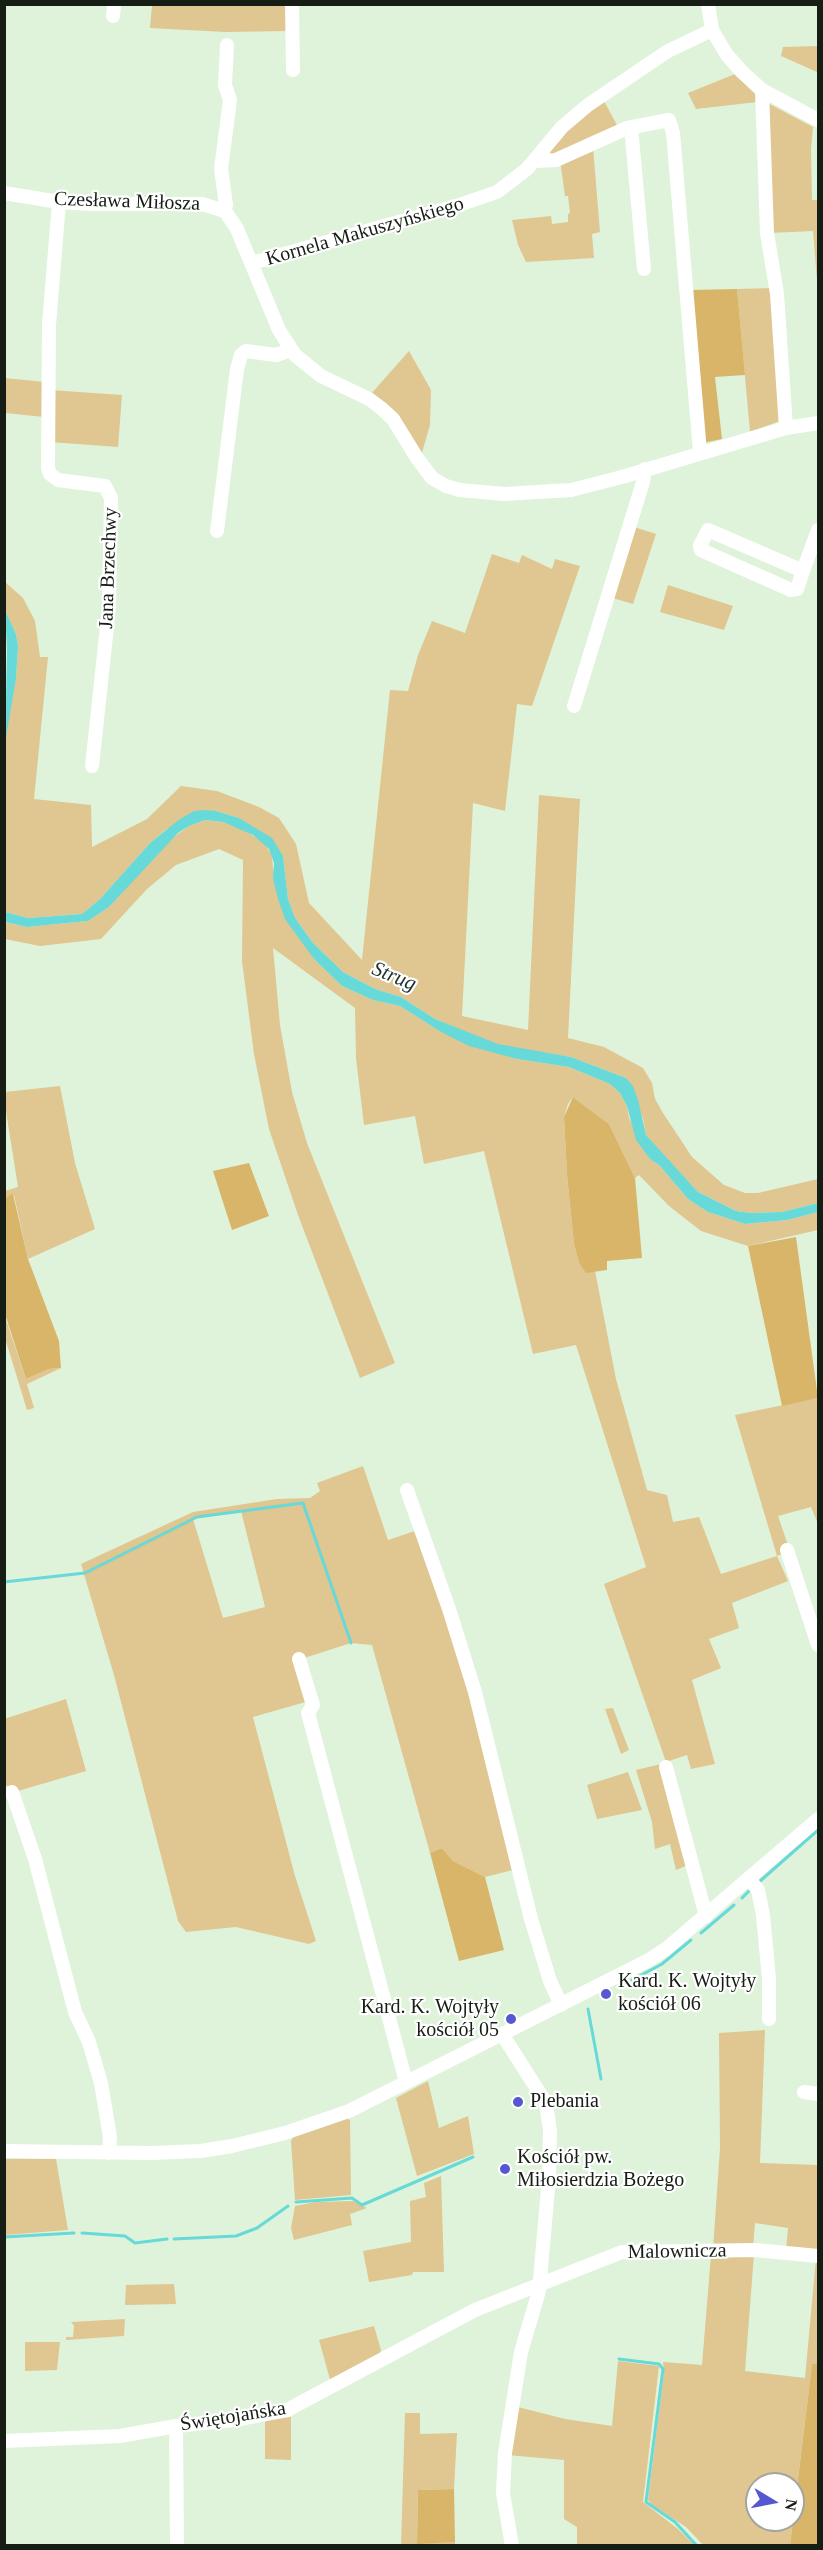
<!DOCTYPE html>
<meta charset="utf-8">
<style>
body{margin:0}
#map{position:relative;width:823px;height:2550px;overflow:hidden;background:#dff3da;font-family:"Times New Roman",serif}
canvas{display:block}
.frame{position:absolute;inset:0;border:6px solid #161d14;pointer-events:none}
.north{position:absolute;left:745px;top:2472px;width:60px;height:60px;box-sizing:border-box;background:#fff;border:2px solid #a2a5a1;border-radius:50%;rotate:100deg;font-size:16px;font-weight:700;line-height:24px;text-align:center;color:#161d14}
.north::after{content:'';display:block;margin:auto;width:21px;height:27px;background:#5658d0;clip-path:polygon(50% 0,100% 100%,50% 72%,0 100%)}
</style>
<div id="map">
<canvas width="823" height="2550"></canvas>
<div class="frame"></div>
<div class="north">N</div>
</div>
<script>
const g = document.querySelector('canvas').getContext('2d');
g.lineJoin = 'round';
function fillPath(path, color) {
  g.fillStyle = color;
  g.fill(path, 'evenodd');
}
function shape(rows) {
  const path = new Path2D();
  for (const r of rows) {
    path.moveTo(r[0], r[1]);
    for (let i = 2; i < r.length; i += 2) path.lineTo(r[i], r[i + 1]);
  }
  return path;
}
function trace(path, color, width, dash) {
  g.strokeStyle = color;
  g.lineWidth = width;
  g.lineCap = dash ? 'butt' : 'round';
  g.setLineDash(dash || []);
  g.stroke(path);
}
function write(font, color, halo, rows, align = 'center') {
  g.font = font + ' "Times New Roman",serif';
  g.lineWidth = 4.5;
  g.setLineDash([]);
  g.textBaseline = 'middle';
  g.strokeStyle = halo;
  g.fillStyle = color;
  for (const [text, x, y, turn = 0] of rows) {
    g.save();
    g.translate(x, y);
    g.rotate((+turn || 0) * Math.PI / 180);
    g.textAlign = isNaN(turn) ? turn : align;
    if (halo) g.strokeText(text, 0, 0);
    g.fillText(text, 0, 0);
    g.restore();
  }
}
const green = shape([
 [152,5,288,5,288,31,225,32,150,28],
 [818,46,817,72,781,56,783,47],
 [735,74,757,96,757,102,696,109,688,93],
 [603,99,618,127,544,158,569,126],
 [764,101,813,127,811,149,812,200,818,200,818,293,813,231,770,233],
 [593,147,600,232,592,234,594,258,526,262,518,245,512,220,551,216,552,224,568,222,568,214,570,213,568,196,565,196,560,160],
 [773,288,780,421,750,432,737,289],
 [409,351,431,390,430,425,421,456,370,395],
 [4,378,45,382,44,417,5,413],
 [50,390,122,395,118,447,50,442],
 [631,526,656,534,633,604,609,597],
 [492,554,519,563,522,555,552,569,555,559,580,566,532,706,517,704,505,811,473,803,462,1016,528,1030,539,795,580,799,568,1038,604,1047,643,1068,652,1083,655,1099,663,1113,692,1157,724,1185,745,1193,758,1193,818,1179,818,1203,782,1212,751,1213,736,1211,698,1192,659,1150,646,1135,643,1119,626,1078,571,1057,498,1045,435,1019,401,997,375,989,343,972,313,943,295,918,288,899,283,856,239,818,216,811,167,829,151,842,100,899,82,914,28,918,5,912,4,743,16,679,18,646,16,634,5,610,4,581,23,598,35,621,40,657,48,657,34,799,91,805,92,847,147,819,181,786,217,791,259,807,279,818,296,844,309,903,362,960,390,690,408,691,418,655,432,621,465,633],
 [668,585,733,606,724,630,660,612],
 [205,820,223,822,246,831,264,843,272,855,273,869,314,959,342,986,373,1000,400,1006,441,1032,497,1053,517,1059,569,1067,610,1084,620,1093,627,1106,629,1118,650,1159,660,1166,688,1199,708,1212,745,1224,787,1220,818,1212,818,1230,748,1246,701,1231,669,1206,639,1175,635,1178,609,1124,573,1097,568,1104,564,1117,567,1175,574,1244,579,1263,586,1272,595,1271,616,1379,647,1490,667,1495,673,1522,699,1517,721,1574,777,1556,735,1415,818,1398,818,1524,811,1507,778,1516,790,1551,777,1556,788,1581,732,1603,739,1628,709,1639,721,1668,692,1680,715,1764,691,1769,687,1755,666,1762,604,1584,646,1567,576,1345,533,1354,484,1151,424,1164,415,1116,364,1125,356,1058,355,1008,273,948,280,1025,292,1092,307,1143,395,1363,360,1378,298,1215,269,1129,254,1054,242,961,243,860,219,849,176,865,147,889,101,939,40,946,5,939,4,922,27,927,88,921,109,907,167,842,189,826],
 [60,1086,75,1163,95,1229,28,1259,14,1195,5,1198,5,1191,18,1187,5,1105,5,1092],
 [4,1314,26,1379,49,1369,61,1368,27,1384,34,1408,27,1410,5,1338],
 [363,1466,388,1540,418,1530,460,1653,517,1869,485,1877,453,1861,442,1848,430,1853,372,1645,351,1643,298,1660,309,1701,253,1717,295,1876,316,1941,309,1944,236,1927,186,1932,178,1921,114,1675,81,1564,193,1512,277,1499,310,1498,320,1491,317,1483],
 [241,1511,265,1607,223,1618,193,1519],
 [66,1699,86,1771,18,1791,5,1785,4,1719],
 [613,1708,629,1750,621,1754,605,1709],
 [661,1764,688,1865,676,1870,670,1844,655,1849,652,1822,636,1770],
 [628,1772,642,1810,597,1819,587,1785],
 [765,2030,760,2163,818,2165,818,2251,786,2250,788,2228,755,2223,753,2248,713,2249,720,2148,719,2033],
 [428,2081,439,2128,468,2116,474,2154,417,2176,396,2098],
 [346,2118,350,2120,351,2195,295,2200,291,2141,294,2136],
 [5,2159,56,2159,68,2230,5,2235],
 [441,2176,444,2272,413,2272,412,2275,369,2282,363,2251,411,2242,410,2201,426,2197,424,2183],
 [353,2201,367,2208,350,2214,352,2225,294,2240,291,2228,295,2206,316,2202],
 [754,2254,745,2371,805,2378,816,2259,818,2259,818,2363,812,2364,790,2545,703,2545,686,2527,652,2505,648,2500,664,2372,663,2362,702,2365,711,2255],
 [757,2484,793,2484,793,2520,757,2520],
 [174,2284,176,2304,125,2305,126,2285],
 [125,2319,124,2336,66,2340,66,2337,73,2337,74,2326,71,2322],
 [374,2326,381,2350,379,2356,331,2383,319,2340],
 [25,2342,60,2342,57,2370,25,2371],
 [618,2361,659,2366,643,2502,678,2529,694,2545,577,2545,577,2527,564,2519,564,2460,507,2455,518,2407,565,2419,612,2426],
 [405,2413,420,2413,420,2434,457,2433,454,2489,418,2490,417,2543,455,2542,455,2545,401,2546],
 [291,2417,291,2460,265,2459,265,2419]
]);
const forest = shape([
 [737,289,745,375,715,377,722,439,703,443,690,290],
 [573,1097,609,1124,635,1178,642,1258,607,1261,607,1270,586,1273,579,1263,574,1244,567,1175,564,1117],
 [249,1163,269,1216,232,1230,213,1171],
 [13,1194,28,1259,59,1341,61,1368,49,1369,26,1379,5,1314,5,1198],
 [796,1237,818,1398,782,1406,748,1246],
 [442,1848,453,1861,485,1877,504,1950,459,1961,430,1853],
 [818,2363,818,2545,790,2545,812,2364],
 [454,2489,455,2542,417,2544,418,2490]
]);
const water = shape([
 [5,610,16,634,18,646,16,679,5,743,7,650],
 [204,810,216,811,239,818,272,838,283,856,288,899,295,918,313,943,343,972,375,989,401,997,435,1019,498,1044,571,1057,626,1078,633,1086,638,1100,646,1135,698,1192,736,1211,751,1213,782,1212,818,1203,818,1212,787,1220,745,1224,708,1212,688,1199,660,1166,650,1159,636,1140,627,1106,620,1093,610,1084,569,1067,517,1059,469,1046,441,1032,400,1006,373,1000,342,986,314,959,285,919,278,899,273,879,274,863,269,849,253,835,223,822,205,820,189,826,178,833,109,907,88,921,27,927,5,922,5,912,28,918,82,914,100,899,151,842,180,819,194,811]
]);
const stream = shape([
 [4,1582,85,1573,197,1517,303,1503,351,1643],
 [759,1882,818,1830],
 [742,1898,751,1889],
 [701,1933,734,1905],
 [632,1980,662,1964,691,1940],
 [588,2009,601,2079],
 [296,2202,352,2198,362,2205,473,2157],
 [82,2233,125,2236,135,2243,167,2239],
 [4,2237,74,2233],
 [174,2239,236,2236,257,2228,288,2206],
 [619,2359,659,2364,663,2369,646,2502,675,2522,697,2546]
]);
const minor = shape([
 [292,4,293,70],
 [708,4,712,30,727,55,742,72,762,90,818,120],
 [113,16,114,4],
 [762,90,767,233,777,294,786,428],
 [631,127,644,269],
 [535,161,556,160,627,128,669,120,673,133,700,452],
 [4,193,59,202,91,204,202,204,225,211,237,229,279,330,295,355,321,376,369,399,381,408,393,419,417,458,432,478,446,486,460,490,504,494,571,490,622,477,786,428,818,423],
 [59,202,49,325,48,468,50,474,58,480,105,486,111,498,109,608,92,766],
 [225,211,226,205,221,169,230,100,225,85,227,45],
 [252,263,456,206,497,192,527,169,562,127,588,105,668,51,712,30],
 [217,531,237,369,241,355,246,351,276,355,291,350],
 [803,571,797,589,791,590,701,550,700,546,708,530,803,571,818,530],
 [574,706,643,482,645,469],
 [407,1490,449,1609,475,1692,531,1919,550,1981,561,2005],
 [787,1550,818,1645],
 [299,1659,313,1705,308,1713,406,2082],
 [666,1767,706,1916],
 [12,1792,35,1859,75,2012,89,2042,101,2083,110,2137,109,2153],
 [749,1879,758,1890,763,1915,769,1979,769,2019],
 [502,2034,546,2103,550,2131,549,2177,539,2291,521,2352,505,2453,503,2493,512,2546],
 [804,2092,818,2094],
 [4,2151,152,2153,201,2151,232,2146,285,2133,349,2111,649,1960,666,1949,818,1819],
 [176,2426,177,2546],
 [4,2441,120,2436,176,2426,234,2420,287,2410,475,2310,622,2252,755,2250,818,2256]
]);
const markers = [
 [606,1994,6,"#5658d0"],
 [511,2019,6,"#5658d0"],
 [518,2102,6,"#5658d0"],
 [505,2169,6,"#5658d0"]
];
const streetNames = [
 ["Czesława Miłosza",127,202,2],
 ["Kornela Makuszyńskiego",365,232,-16],
 ["Jana Brzechwy",109,568,-88],
 ["Malownicza",677,2252,-1],
 ["Świętojańska",233,2417,-9]
];
const poiNames = [
 ["Kard. K. Wojtyły",618,1982],
 ["kościół 06",618,2005],
 ["Kard. K. Wojtyły",499,2008,"right"],
 ["kościół 05",499,2031,"right"],
 ["Plebania",530,2102],
 ["Kościół pw.",517,2158],
 ["Miłosierdzia Bożego",517,2181]
];
const waterNames = [
 ["Strug",394,977,22]
];
fillPath(green, '#e0c690');
fillPath(forest, '#d9b569');
fillPath(water, '#66d9d8');
trace(stream, '#66d9d8', 3);
trace(minor, '#fff', 14);
for (const [x, y, r, color] of markers) {
  const dot = new Path2D();
  dot.arc(x, y, r, 0, 2 * Math.PI);
  g.fillStyle = color;
  g.fill(dot);
  trace(dot, '#fff', 2);
}
write('20px', '#161d14', '#fff', streetNames);
write('20px', '#161d14', '#fff', poiNames, 'left');
write('italic 21px', '#1c3131', '#fff', waterNames);
</script>
